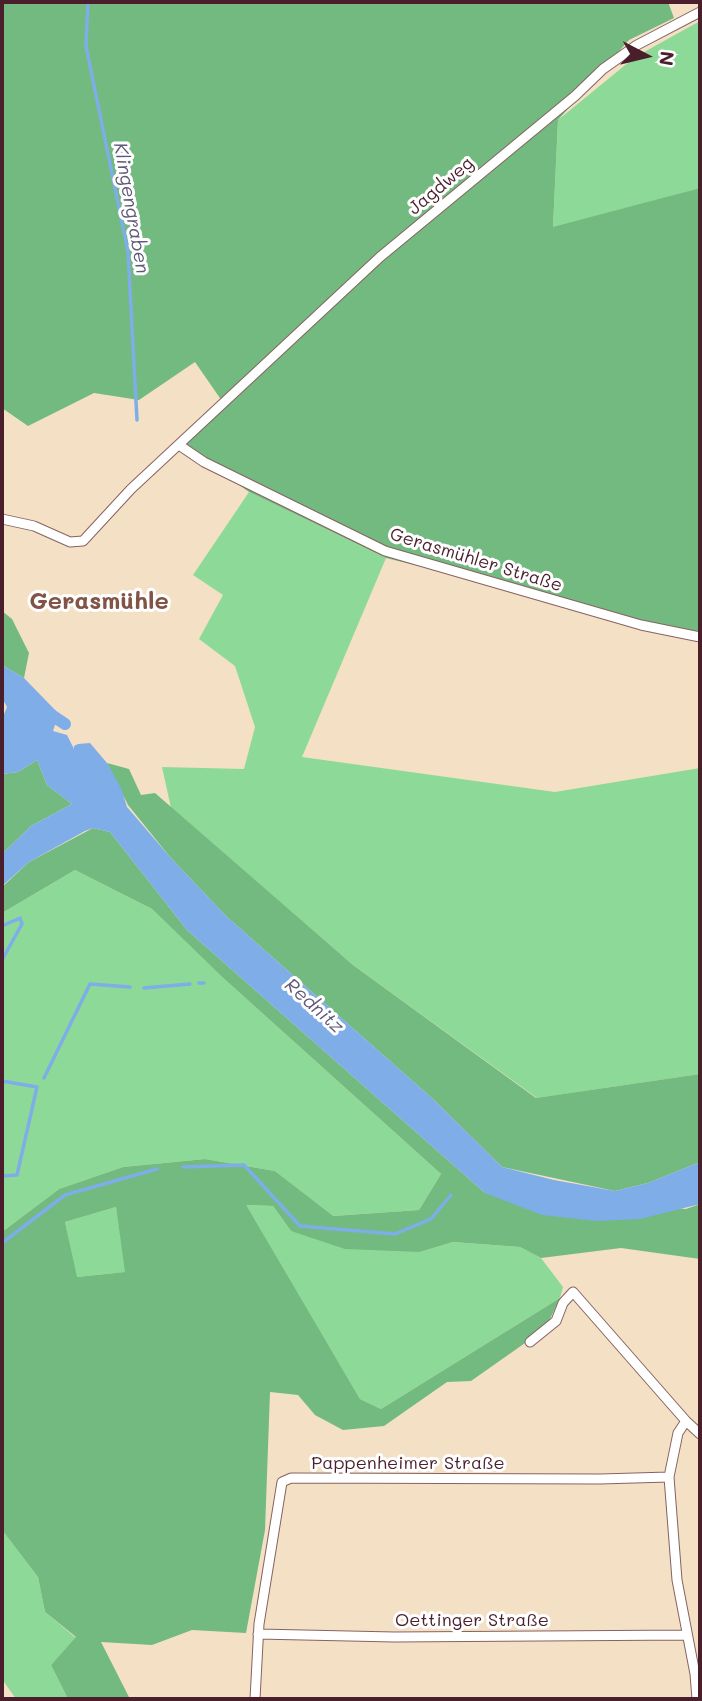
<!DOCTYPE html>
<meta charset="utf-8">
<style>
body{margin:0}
#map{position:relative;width:702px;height:1701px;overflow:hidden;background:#f4e0c5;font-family:Mali,sans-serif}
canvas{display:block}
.frame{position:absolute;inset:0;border:4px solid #4a1f2b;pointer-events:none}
.north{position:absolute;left:611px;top:21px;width:70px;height:70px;-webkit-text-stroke:5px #fff;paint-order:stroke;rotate:97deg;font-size:19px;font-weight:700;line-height:28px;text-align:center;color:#4a1f2b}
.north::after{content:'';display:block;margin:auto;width:24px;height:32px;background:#4a1f2b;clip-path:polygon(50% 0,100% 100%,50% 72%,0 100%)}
</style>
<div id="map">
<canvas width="702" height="1701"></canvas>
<div class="frame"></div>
<div class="north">N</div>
</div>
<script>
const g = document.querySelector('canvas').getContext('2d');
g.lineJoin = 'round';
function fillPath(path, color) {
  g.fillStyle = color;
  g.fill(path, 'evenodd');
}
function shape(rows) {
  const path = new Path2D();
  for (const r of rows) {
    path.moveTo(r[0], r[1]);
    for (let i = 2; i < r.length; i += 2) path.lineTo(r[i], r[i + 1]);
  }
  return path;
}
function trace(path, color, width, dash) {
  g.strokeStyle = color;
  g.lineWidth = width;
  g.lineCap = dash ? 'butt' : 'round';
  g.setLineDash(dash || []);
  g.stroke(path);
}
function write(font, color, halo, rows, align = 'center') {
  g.font = font + ' Mali,sans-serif';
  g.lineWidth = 6;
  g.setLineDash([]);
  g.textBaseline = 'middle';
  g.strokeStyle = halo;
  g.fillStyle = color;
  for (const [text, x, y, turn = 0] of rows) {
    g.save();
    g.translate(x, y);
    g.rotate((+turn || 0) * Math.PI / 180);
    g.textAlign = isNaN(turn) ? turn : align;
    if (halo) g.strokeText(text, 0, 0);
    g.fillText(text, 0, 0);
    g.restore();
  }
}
const green = shape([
 [700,21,700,188,553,228,558,120,635,57],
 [249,492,386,558,302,757,555,792,700,768,700,1074,537,1098,353,965,171,808,162,767,244,769,255,727,235,666,199,639,223,595,193,575],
 [75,870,152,909,221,976,441,1174,419,1210,332,1216,275,1171,205,1159,123,1167,59,1189,2,1232,2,913],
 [245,1205,273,1206,291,1231,420,1252,453,1242,520,1247,541,1258,563,1287,560,1298,381,1409,360,1399],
 [116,1207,126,1272,76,1277,65,1222],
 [2,1530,38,1577,45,1612,76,1638,51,1665,68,1699,16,1699,2,1679]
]);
const forest = shape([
 [2,2,668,2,674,18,629,40,558,120,553,227,700,188,700,632,636,619,386,558,249,492,182,444,222,401,195,362,139,400,94,393,28,426,2,408],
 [2,611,12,619,29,653,24,678,2,665],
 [37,760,47,785,72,804,31,826,2,854,2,774,18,772],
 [107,763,129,769,141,795,155,793,353,965,536,1098,700,1074,700,1162,648,1183,615,1191,502,1167,434,1100,226,916,170,857,128,805],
 [93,828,110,832,187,930,485,1193,686,1209,700,1204,700,1259,621,1248,541,1258,520,1247,453,1242,420,1252,345,1249,291,1231,273,1206,246,1205,360,1399,381,1409,560,1298,545,1329,471,1381,447,1382,384,1426,343,1430,315,1415,298,1395,270,1392,265,1530,246,1633,192,1630,152,1645,101,1642,130,1699,68,1699,51,1665,76,1637,45,1612,38,1577,2,1530,2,1232,59,1189,123,1167,205,1159,275,1171,333,1216,419,1210,441,1174,221,976,152,909,75,870,2,913,2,887,29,862],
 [116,1207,125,1272,77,1277,65,1222]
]);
const water = shape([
 [2,665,24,678,59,714,53,731,67,735,74,749,74,746,78,744,90,743,107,763,121,788,127,807,170,857,226,916,434,1100,502,1167,554,1180,615,1191,648,1183,700,1162,700,1204,640,1219,596,1221,542,1215,485,1193,187,930,110,832,93,828,85,831,29,862,2,886,2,854,31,826,72,804,47,785,37,760,18,772,2,774,2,719,7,707,2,698]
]);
const stream = shape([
 [88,2,86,46,128,252,137,420],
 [2,926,20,918,22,924,2,960],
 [199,983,204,983],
 [144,988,190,984],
 [44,1078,90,984,130,987],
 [2,1081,37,1087,17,1175,2,1176],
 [183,1167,244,1165,300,1226,395,1234,431,1219,451,1195],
 [2,1243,65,1195,157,1169]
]);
const canal = shape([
 [44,710,65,724]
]);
const street = shape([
 [179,445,204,462,385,551,641,625,700,637],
 [2,519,34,526,70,542,83,541,131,489,380,257,575,96,603,69,637,45,700,12],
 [530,1342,556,1321,563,1303,573,1292,686,1421,700,1434],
 [686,1421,678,1433,669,1477,677,1580,695,1674,697,1699],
 [258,1634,394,1637,687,1635],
 [255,1699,259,1624,282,1482,291,1478,600,1479,669,1477]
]);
const streetNames = [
 ["Jagdweg",441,186,-40],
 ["Gerasmühler Straße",476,560,17],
 ["Pappenheimer Straße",408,1463],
 ["Oettinger Straße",472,1620]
];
const waterNames = [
 ["Klingengraben",131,208,80],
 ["Rednitz",314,1006,42]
];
const districtNames = [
 ["Gerasmühle",99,602]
];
fillPath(green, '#8dda98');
fillPath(forest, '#72ba80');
fillPath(water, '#7eade8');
trace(stream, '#7eade8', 3.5);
trace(canal, '#7eade8', 12);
trace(street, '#866361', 11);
trace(street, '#fff', 9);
write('18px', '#4a1f2b', '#fff', streetNames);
write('italic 19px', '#5f5877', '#fff', waterNames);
write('bold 24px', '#825447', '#fff', districtNames);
</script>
